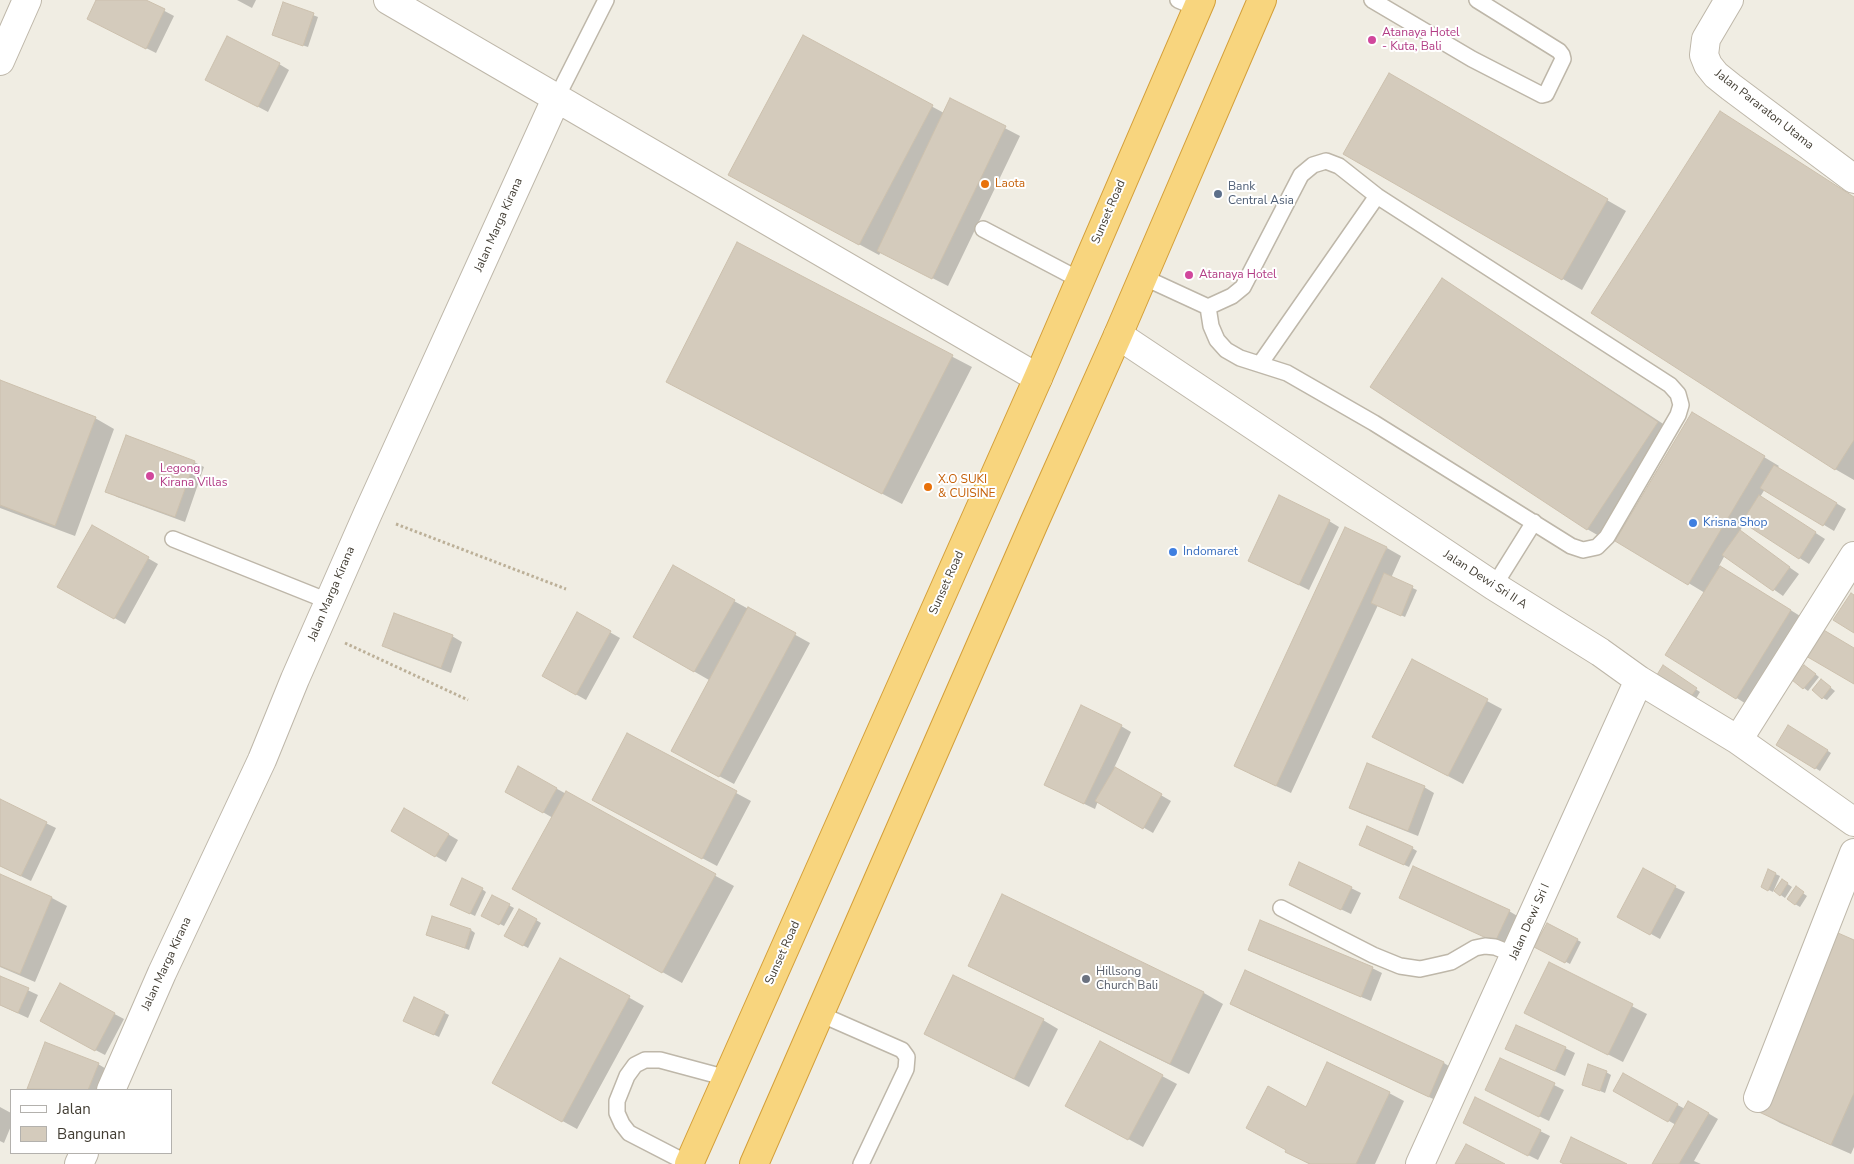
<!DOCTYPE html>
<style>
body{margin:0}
#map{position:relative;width:1854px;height:1164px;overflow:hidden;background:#f0ede3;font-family:"Nunito Sans",sans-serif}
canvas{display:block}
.legend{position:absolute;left:10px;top:1089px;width:162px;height:65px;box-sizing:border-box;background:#fff;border:1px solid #b3b1ad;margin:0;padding:6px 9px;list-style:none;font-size:15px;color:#423d33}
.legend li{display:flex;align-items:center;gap:10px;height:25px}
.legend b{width:25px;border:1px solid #b3b1ad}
</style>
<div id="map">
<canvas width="1854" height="1164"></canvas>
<ul class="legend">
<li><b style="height:6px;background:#fff"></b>Jalan</li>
<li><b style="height:14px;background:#d4cbbc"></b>Bangunan</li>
</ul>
</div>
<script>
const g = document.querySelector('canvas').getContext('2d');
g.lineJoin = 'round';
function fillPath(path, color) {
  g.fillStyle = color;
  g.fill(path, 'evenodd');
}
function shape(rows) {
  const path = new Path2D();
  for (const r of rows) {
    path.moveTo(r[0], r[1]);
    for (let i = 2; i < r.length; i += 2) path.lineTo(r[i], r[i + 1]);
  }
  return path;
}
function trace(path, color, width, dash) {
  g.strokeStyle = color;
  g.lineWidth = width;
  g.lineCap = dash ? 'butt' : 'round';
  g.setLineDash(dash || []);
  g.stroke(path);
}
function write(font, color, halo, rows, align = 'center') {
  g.font = font + ' "Nunito Sans",sans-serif';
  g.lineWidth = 4;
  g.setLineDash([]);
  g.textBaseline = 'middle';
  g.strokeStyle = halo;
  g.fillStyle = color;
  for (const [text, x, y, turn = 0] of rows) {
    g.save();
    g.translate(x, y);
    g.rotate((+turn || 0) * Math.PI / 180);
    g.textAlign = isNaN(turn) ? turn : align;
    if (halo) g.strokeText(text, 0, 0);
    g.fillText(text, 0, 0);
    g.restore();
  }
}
const shadow = shape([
 [97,0,144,0,174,16,156,53,98,24],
 [237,0,256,0,252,8],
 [284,4,318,17,308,47,278,37],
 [803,37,944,113,951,100,1020,136,948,286,881,252,879,255,749,185],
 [279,64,289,70,268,112,217,85],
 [1389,75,1626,211,1582,290,1345,154],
 [1854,197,1854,480,1835,469],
 [737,244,972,367,902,504,686,392],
 [1442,279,1677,433,1606,540,1587,529],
 [0,381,95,418,114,429,75,536,0,508],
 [1692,414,1779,466,1777,468,1846,509,1834,531,1765,489,1760,497,1825,539,1809,564,1745,523,1739,532,1799,574,1783,596,1725,555,1719,566,1805,619,1751,707,1667,654,1705,593,1617,540],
 [194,462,204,467,185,522,117,497,107,491],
 [1329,521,1339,527,1309,590,1260,566],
 [92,526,158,564,125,624,58,586],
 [1387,548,1401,556,1391,578,1417,590,1405,617,1378,605,1291,793,1250,774],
 [734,601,810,643,734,784,687,759,709,680,634,637],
 [578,614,620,638,586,700,544,676],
 [452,636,462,642,451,673,393,651,383,645],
 [1412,661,1502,709,1463,784,1389,745],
 [1809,669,1819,677,1808,691,1793,680],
 [1667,670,1700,692,1694,702],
 [1821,680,1835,691,1827,700,1823,698],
 [1121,726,1131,732,1114,768,1171,801,1153,833,1098,801,1095,809,1055,790],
 [1789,726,1831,753,1820,771,1778,744],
 [628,735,751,801,717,866,608,808],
 [519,768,734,886,682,983,533,900,553,818,506,791],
 [1424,787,1434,793,1418,836,1360,813,1350,808],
 [0,801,56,828,31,881,0,866],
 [405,809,458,840,446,862,392,831],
 [1365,847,1412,848,1417,851,1409,867],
 [1769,871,1780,876,1773,892,1767,889],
 [0,876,52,898,67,906,35,982,0,967],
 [1782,880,1792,887,1785,898,1775,891],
 [1675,887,1685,892,1660,939,1619,916],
 [1351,888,1361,893,1351,914,1300,890],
 [482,889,486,892,475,916,456,907],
 [1800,891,1807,896,1800,907,1795,904],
 [492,896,514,908,504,926,482,915],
 [1400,897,1509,911,1519,917,1505,946],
 [520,910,541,923,528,948,506,936],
 [1548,924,1581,942,1570,964,1536,946],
 [471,930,475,933,469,950,427,934],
 [1854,941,1854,1147,1851,1154,1780,1123,1761,1112],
 [1250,949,1372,968,1382,973,1371,1001,1259,955],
 [561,959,644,1006,577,1129,508,1091],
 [1550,964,1647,1014,1623,1062,1540,1020],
 [969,965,1204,993,1223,1004,1189,1074,988,976],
 [1246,972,1444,1063,1458,1072,1444,1104,1246,1012,1232,1004],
 [0,977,38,995,28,1018,0,1005],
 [60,985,124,1019,105,1055,51,1027],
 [445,1013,449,1015,439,1037,409,1023],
 [1043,1020,1058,1029,1029,1087,941,1042],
 [1565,1048,1575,1053,1565,1076,1517,1054],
 [98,1064,108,1070,100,1090,31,1090,28,1089],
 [1606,1072,1611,1075,1605,1093,1583,1084],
 [1623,1075,1685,1109,1689,1102,1718,1119,1694,1161,1701,1164,1654,1164,1676,1125,1615,1090],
 [1162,1076,1177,1084,1143,1147,1082,1114],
 [1554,1085,1564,1090,1549,1121,1496,1095],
 [1389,1093,1404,1101,1375,1164,1309,1164,1287,1152,1307,1108],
 [0,1107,11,1113,11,1126,4,1143,0,1141],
 [1474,1128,1540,1131,1550,1136,1538,1160]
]);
const building = shape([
 [96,0,146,0,165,9,146,49,87,19,96,0],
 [283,2,314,13,303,46,272,35,283,2],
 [803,35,933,105,859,245,728,175,803,35],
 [227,36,280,63,258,107,205,80,227,36],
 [1389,73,1608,199,1562,280,1343,154,1389,73],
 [950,98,1006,126,932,279,877,251,950,98],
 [1720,111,1854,197,1854,440,1835,470,1591,313,1720,111],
 [737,242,953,355,882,494,666,382,737,242],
 [1442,278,1658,422,1587,530,1370,387,1442,278],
 [0,380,96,417,55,526,0,505,0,380],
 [1692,412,1765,456,1688,585,1615,541,1692,412],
 [126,435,195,461,175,517,105,492,126,435],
 [1774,465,1837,503,1823,526,1760,488,1774,465],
 [1279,495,1330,520,1299,585,1248,561,1279,495],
 [1759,495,1816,532,1799,559,1742,522,1759,495],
 [92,525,149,557,114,619,57,587,92,525],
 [1345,527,1387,547,1276,786,1234,766,1345,527],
 [1740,530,1790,567,1773,591,1722,555,1740,530],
 [673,565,735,600,694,672,633,637,673,565],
 [1720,566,1791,610,1736,699,1665,655,1720,566],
 [1384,573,1413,586,1401,616,1371,603,1384,573],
 [1851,593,1854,595,1854,633,1833,620,1851,593],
 [748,607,796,633,719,777,671,751,748,607],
 [577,612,611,631,576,695,542,676,577,612],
 [394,613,453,635,441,668,382,646,394,613],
 [1822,629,1854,648,1854,684,1806,656,1822,629],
 [1412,659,1488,699,1448,776,1372,737,1412,659],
 [1663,665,1697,688,1688,701,1655,678,1663,665],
 [1804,665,1816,674,1803,689,1792,680,1804,665],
 [1821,679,1831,687,1822,699,1812,690,1821,679],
 [1081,705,1122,725,1084,804,1044,785,1081,705],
 [1788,725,1828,750,1815,769,1776,745,1788,725],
 [627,733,737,791,702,859,592,800,627,733],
 [1367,763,1425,786,1408,831,1349,808,1367,763],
 [518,766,557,788,543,813,505,792,518,766],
 [1115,767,1162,794,1143,829,1095,801,1115,767],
 [566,791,716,874,662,973,512,889,566,791],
 [0,799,47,822,21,876,0,866,0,799],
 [404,808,449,834,435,857,391,831,404,808],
 [1367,826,1413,847,1404,865,1359,845,1367,826],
 [1299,862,1352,887,1341,910,1289,885,1299,862],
 [1413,866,1510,910,1495,942,1399,898,1413,866],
 [1643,868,1676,886,1650,935,1617,917,1643,868],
 [1768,869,1776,873,1768,891,1761,887,1768,869],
 [0,874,52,897,20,974,0,966,0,874],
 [462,878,483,888,470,914,450,905,462,878],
 [1782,879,1788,883,1780,896,1774,891,1782,879],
 [1796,886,1804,892,1795,905,1787,899,1796,886],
 [1002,894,1204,992,1170,1064,968,966,1002,894],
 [492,895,510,904,499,925,481,916,492,895],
 [519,909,537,919,523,946,504,936,519,909],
 [432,916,471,929,465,948,426,935,432,916],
 [1260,920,1373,967,1361,997,1248,950,1260,920],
 [1547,923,1578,939,1565,963,1534,947,1547,923],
 [1838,933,1854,940,1854,1093,1831,1145,1759,1112,1838,933],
 [560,958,630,996,562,1122,492,1083,560,958],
 [1549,962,1633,1004,1608,1055,1524,1013,1549,962],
 [1245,970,1444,1062,1429,1097,1230,1004,1245,970],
 [953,975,1044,1019,1014,1079,924,1034,953,975],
 [0,976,29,988,18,1013,0,1005,0,976],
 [60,983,115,1013,95,1051,40,1021,60,983],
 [414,997,445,1012,434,1035,403,1021,414,997],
 [1516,1025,1566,1047,1555,1071,1505,1049,1516,1025],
 [1100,1041,1163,1075,1128,1140,1065,1106,1100,1041],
 [45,1042,99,1063,88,1090,27,1089,45,1042],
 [1500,1058,1555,1083,1539,1117,1485,1090,1500,1058],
 [1327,1062,1390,1092,1356,1164,1310,1164,1285,1152,1286,1150,1246,1128,1268,1086,1306,1107,1327,1062],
 [1588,1064,1607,1071,1600,1091,1582,1085,1588,1064],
 [1623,1073,1678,1104,1668,1122,1613,1091,1623,1073],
 [1475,1097,1541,1130,1528,1156,1463,1123,1475,1097],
 [1688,1101,1709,1113,1679,1164,1652,1164,1688,1101],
 [1571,1137,1627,1164,1564,1164,1560,1162,1571,1137],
 [1466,1144,1505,1164,1455,1164,1466,1144]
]);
const path = shape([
 [396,524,566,589],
 [345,643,468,700]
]);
const service = shape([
 [1178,0,1197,8],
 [1372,0,1472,59,1542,95,1546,94,1563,59,1562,55,1559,51,1477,0],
 [556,99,606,0],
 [983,229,1080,280],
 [1143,277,1208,307,1232,296,1243,287,1301,175,1313,165,1326,161,1339,166,1377,196,1670,385,1678,394,1681,405,1678,415,1607,537,1597,547,1583,550,1571,546,1374,423,1287,373,1240,358,1226,350,1217,340,1211,326,1208,307],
 [1260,364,1377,196],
 [173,539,328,601],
 [1494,586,1534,522],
 [1281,908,1373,955,1400,966,1420,969,1438,965,1451,962,1475,948,1485,946,1495,947,1515,955],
 [820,1014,902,1050,907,1057,906,1069,861,1164],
 [689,1164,629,1133,622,1124,617,1113,617,1101,627,1076,635,1065,645,1060,660,1060,727,1078]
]);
const minor = shape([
 [388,0,1038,378],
 [1729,0,1706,39,1704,55,1708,65,1716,75,1731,87,1854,179],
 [0,61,27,0],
 [1118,335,1494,586,1600,652,1639,680,1738,740,1854,822],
 [1738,740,1854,556],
 [111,1090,162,973,262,760,295,679,368,513,556,99],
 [1758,1098,1854,853],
 [79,1164,84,1153],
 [1420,1164,1639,680]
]);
const trunk = shape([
 [689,1164,1038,378,1201,0],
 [754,1164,1034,523,1118,335,1262,0]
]);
const markers = [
 [1372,40,5,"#d1479c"],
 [985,184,5,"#e8710a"],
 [1218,194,5,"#5c6f8a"],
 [1189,275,5,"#d1479c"],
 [150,476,5,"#d1479c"],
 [928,487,5,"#e8710a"],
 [1693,523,5,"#3f7fe0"],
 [1173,552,5,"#3f7fe0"],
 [1086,979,5,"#6b7280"]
];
const hotelNames = [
 ["Atanaya Hotel",1382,33],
 ["- Kuta, Bali",1382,47],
 ["Atanaya Hotel",1199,275],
 ["Legong",160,469],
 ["Kirana Villas",160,483]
];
const streetNames = [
 ["Jalan Pararaton Utama",1764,110,38],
 ["Sunset Road",1109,212,-67],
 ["Jalan Marga Kirana",499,225,-66],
 ["Jalan Dewi Sri II A",1485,580,33],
 ["Sunset Road",947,583,-66],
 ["Jalan Marga Kirana",332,594,-67],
 ["Jalan Dewi Sri I",1530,922,-66],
 ["Sunset Road",783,953,-66],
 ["Jalan Marga Kirana",167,964,-65]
];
const foodNames = [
 ["Laota",995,184],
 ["X.O SUKI",938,480],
 ["& CUISINE",938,494]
];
const serviceNames = [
 ["Bank",1228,187],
 ["Central Asia",1228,201]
];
const shopNames = [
 ["Krisna Shop",1703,523],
 ["Indomaret",1183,552]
];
const worshipNames = [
 ["Hillsong",1096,972],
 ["Church Bali",1096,986]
];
fillPath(shadow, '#0003');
fillPath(building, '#d4cbbc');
trace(building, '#ccc0ad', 1);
trace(service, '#beb7a9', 18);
trace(minor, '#beb7a9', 30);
trace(trunk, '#d49f39', 30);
trace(path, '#bcb098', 3, [2.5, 2.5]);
trace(service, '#fff', 15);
trace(minor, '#fff', 28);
trace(trunk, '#f8d57e', 28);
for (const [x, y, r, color] of markers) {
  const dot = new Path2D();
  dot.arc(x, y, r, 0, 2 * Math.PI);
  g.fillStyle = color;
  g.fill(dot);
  trace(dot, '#fff', 2);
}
write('12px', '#b23c85', '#fff', hotelNames, 'left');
write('12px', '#423d33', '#fff', streetNames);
write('12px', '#c56008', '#fff', foodNames, 'left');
write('12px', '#4e5e75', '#fff', serviceNames, 'left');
write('12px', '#366cbe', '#fff', shopNames, 'left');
write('12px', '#5b616d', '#fff', worshipNames, 'left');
</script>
